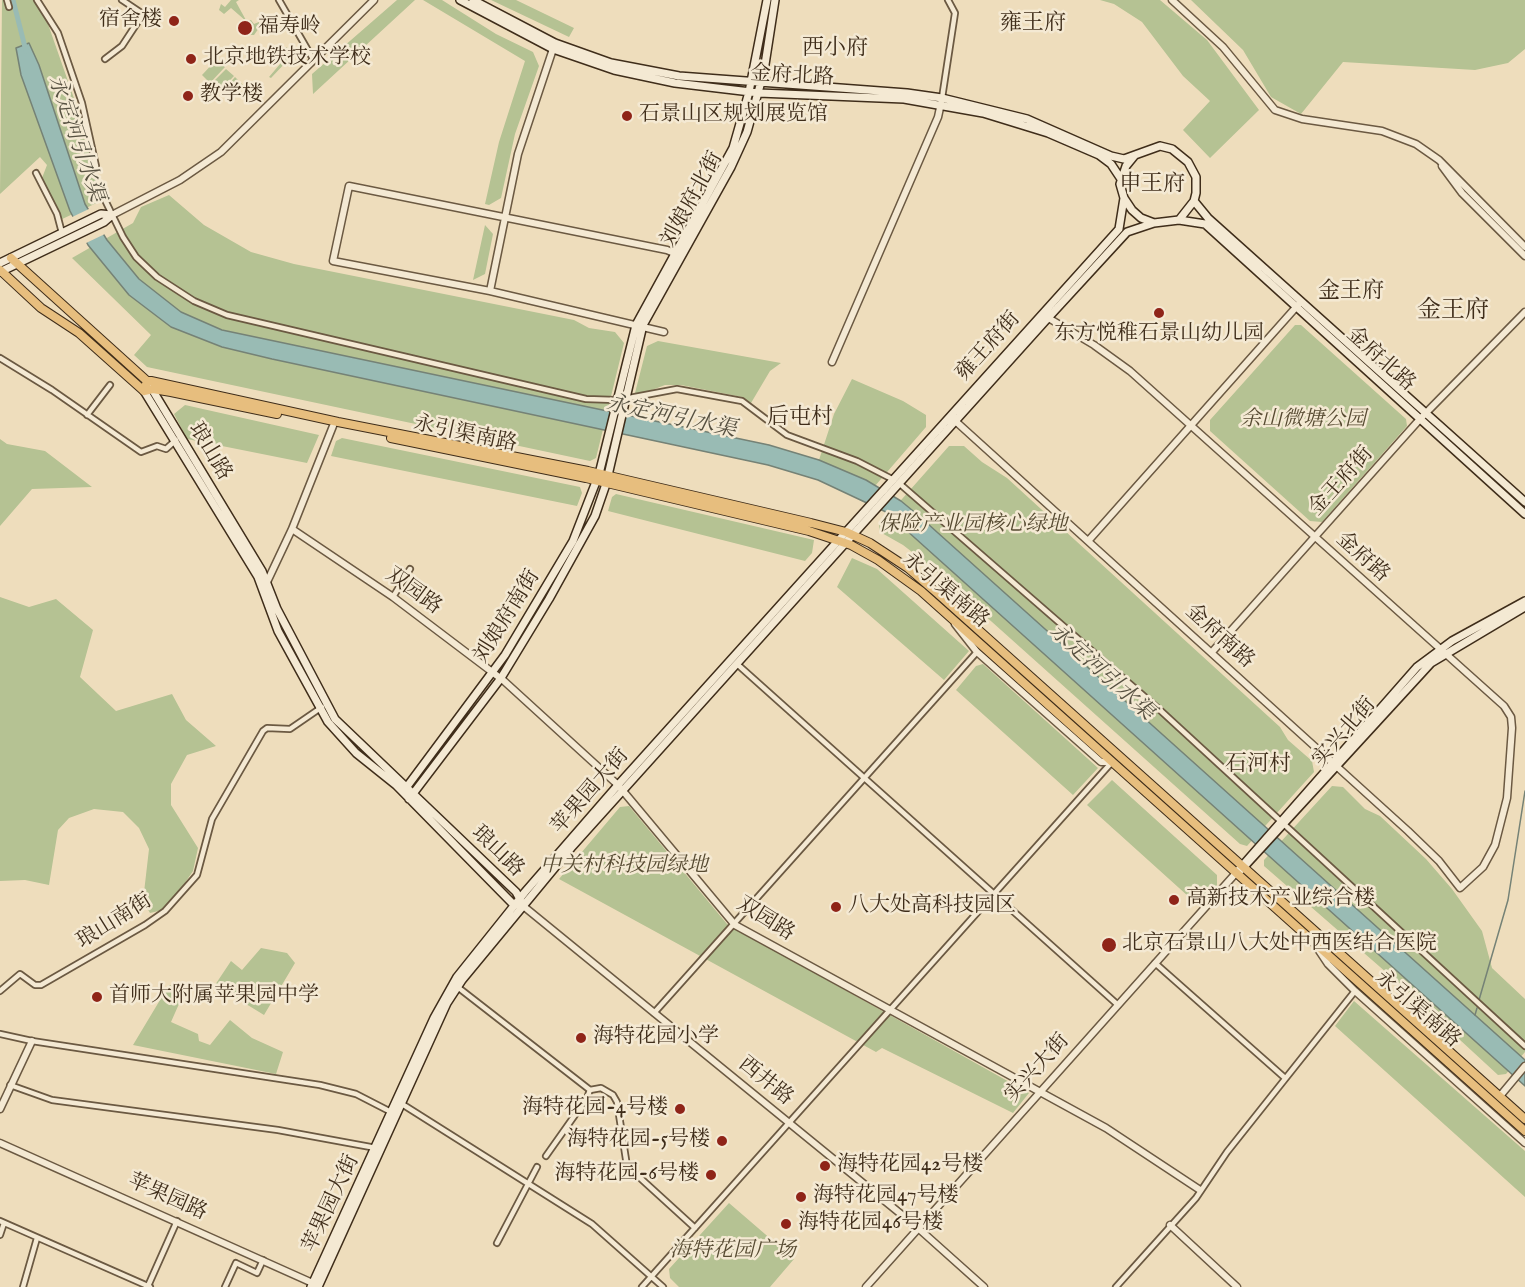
<!DOCTYPE html>
<meta charset="utf-8">
<style>
body{margin:0}
canvas{display:block;background:#eeddbc}
</style>
<canvas width="1525" height="1287"></canvas>
<script>
const g = document.querySelector('canvas').getContext('2d');
g.lineJoin = 'round';
function fillPath(path, color) {
  g.fillStyle = color;
  g.fill(path, 'evenodd');
}
function shape(rows) {
  const path = new Path2D();
  for (const r of rows) {
    path.moveTo(r[0], r[1]);
    for (let i = 2; i < r.length; i += 2) path.lineTo(r[i], r[i + 1]);
  }
  return path;
}
function trace(path, color, width, dash) {
  g.strokeStyle = color;
  g.lineWidth = width;
  g.lineCap = dash ? 'butt' : 'round';
  g.setLineDash(dash || []);
  g.stroke(path);
}
function write(font, color, halo, rows, align = 'center') {
  g.font = font + ' "IM FELL English","Noto Serif SC",serif';
  g.lineWidth = 5;
  g.setLineDash([]);
  g.textBaseline = 'middle';
  g.strokeStyle = halo;
  g.fillStyle = color;
  for (const [text, x, y, turn = 0] of rows) {
    g.save();
    g.translate(x, y);
    g.rotate((+turn || 0) * Math.PI / 180);
    g.textAlign = isNaN(turn) ? turn : align;
    if (halo) g.strokeText(text, 0, 0);
    g.fillText(text, 0, 0);
    g.restore();
  }
}
const green = shape([
 [2,0,33,0,37,6,48,24,84,127,101,201,60,220,42,178,47,165,40,157,0,194],
 [231,0,239,0,236,2,247,22,251,20,254,24,259,22,259,28,254,35,247,35,254,28,231,8,224,14,219,10,221,4,225,7],
 [397,0,415,0,313,94,312,74],
 [423,0,442,0,496,34,533,52,539,66,515,134,501,198,489,205,485,204,499,142,525,61],
 [491,0,516,0,574,28,569,37],
 [1100,0,1160,0,1207,40,1259,110,1210,158,1183,130,1210,101,1183,76,1142,22,1114,4],
 [1191,0,1525,0,1525,49,1508,63,1475,70,1343,62,1301,114,1271,97,1243,50],
 [286,47,291,50,288,60,271,78,269,77,286,57,281,52],
 [217,59,225,67,210,83,202,75],
 [226,69,234,76,219,92,211,84],
 [235,77,243,85,229,100,221,93],
 [169,195,204,225,251,252,294,264,574,320,589,328,615,332,624,343,596,458,590,461,147,367,134,355,151,335,72,258,133,223,141,207],
 [485,225,493,234,485,274,473,280],
 [1295,325,1301,325,1406,419,1407,426,1322,522,1310,521,1210,431,1210,420],
 [658,341,781,363,770,371,751,403,742,397,681,385,665,385,634,397,647,346],
 [852,379,903,401,926,415,926,427,875,486,819,460,834,414],
 [185,405,319,435,307,463,187,439,174,414],
 [342,438,580,487,582,493,577,506,331,456,336,441],
 [0,439,7,444,45,451,92,487,32,489,0,526],
 [949,446,964,446,982,462,1007,478,1280,727,1288,740,1312,761,1314,772,1247,846,1240,844,925,562,903,545,880,532,879,525],
 [616,494,814,540,812,553,805,561,608,511,612,497],
 [852,558,877,569,969,651,944,680,837,587],
 [0,597,29,607,56,599,93,630,80,677,116,711,172,694,186,720,216,746,187,755,171,784,171,805,198,848,193,871,167,909,150,913,143,901,149,849,139,828,123,812,94,809,69,818,58,830,49,885,25,880,0,881],
 [983,664,1098,768,1073,795,956,690,976,666],
 [1112,780,1217,875,1217,886,1199,906,1087,805],
 [1332,786,1343,787,1365,809,1380,816,1426,859,1452,889,1482,931,1492,968,1525,999,1525,1052,1506,1074,1498,1075,1395,980,1264,866,1264,860],
 [629,806,727,924,1029,1093,1013,1113,882,1048,876,1052,559,879,620,807],
 [261,948,287,953,295,963,264,1015,215,985,231,961,242,970],
 [169,985,186,988,171,1022,198,1034,199,1041,210,1045,230,1020,252,1038,283,1052,276,1074,133,1045],
 [1354,1001,1525,1151,1525,1197,1335,1026],
 [729,1203,794,1259,770,1287,679,1287,670,1278,669,1269]
]);
const water = shape([
 [29,43,39,65,85,204,107,240,139,279,181,312,222,330,769,445,819,460,866,480,901,501,918,515,1525,1060,1525,1086,886,512,818,480,768,465,272,359,222,347,171,327,129,295,88,245,70,211,21,75,16,48,29,43]
]);
const pier = shape([
 [91,208,107,233,84,244,70,218]
]);
const stream = shape([
 [1479,1000,1508,900,1525,791],
 [1475,1015,1477,1008]
]);
const canal = shape([
 [13,0,26,51]
]);
const minor = shape([
 [7,0,9,7],
 [37,0,58,33,82,103,96,166],
 [279,0,313,59],
 [105,59,122,46,143,14,122,0],
 [942,98,955,13,948,0],
 [36,173,57,214,62,233],
 [104,198,123,237,136,257,157,277,194,301,227,315,586,399,616,400],
 [0,358,52,390,141,452,157,446,166,449,176,440],
 [624,399,677,389,742,401,787,435,857,461,892,479],
 [87,415,110,385],
 [900,484,1161,711,1525,1046],
 [393,597,410,569],
 [737,664,1118,1005],
 [1155,963,1285,1078],
 [455,985,590,1090,601,1088,613,1095,617,1102,627,1166,695,1228],
 [0,991,20,974,35,985,41,985,145,925,165,911,197,875,212,819,263,731,267,728,290,729,322,707],
 [654,1013,977,652],
 [0,1034,32,1041,320,1085,356,1094,391,1112],
 [10,1085,52,1100,278,1130,376,1148],
 [402,1104,592,1224,663,1287],
 [546,1156,587,1098,590,1090],
 [0,1221,150,1287],
 [0,1235,4,1223],
 [497,1243,537,1167],
 [148,1286,177,1221],
 [23,1287,37,1238],
 [225,1287,236,1263,257,1273,263,1260],
 [642,1287,1112,762],
 [1116,1287,1196,1198,1227,1152,1355,991]
]);
const tertiary = shape([
 [1172,0,1223,47,1275,110,1302,119,1382,131,1416,144,1439,160,1525,247],
 [1442,166,1462,193,1525,256],
 [112,215,180,180,221,152,374,0],
 [490,291,518,154,554,46],
 [664,332,490,291,333,261,349,186,667,250,674,253],
 [832,362,938,117,941,103],
 [952,418,1408,831,1439,861,1460,888,1483,867,1495,845,1507,798,1512,728,1511,717,1504,706,1130,371,1094,345,1045,316],
 [292,529,393,597,504,681,618,785,735,925,1106,1128,1200,1190],
 [1089,540,1298,305],
 [267,582,292,529,333,426],
 [955,624,977,652,1101,762,1112,762],
 [1212,652,1420,419,1525,312],
 [522,905,918,1228,984,1287],
 [1316,946,1328,964,1355,991,1525,1143],
 [1500,1096,1525,1066],
 [0,1109,32,1041],
 [0,1143,317,1285],
 [1170,1225,1237,1287],
 [866,1287,1236,873]
]);
const secondary = shape([
 [460,0,553,49,614,70,675,83,759,93,904,99,983,113,1048,133,1099,155,1111,164,1121,179],
 [473,0,555,43,611,63,679,76,907,93,942,98,1027,119,1111,156,1124,159,1135,155],
 [1160,146,1172,149,1188,162,1196,177,1196,193,1194,201,1179,220,1154,223,1141,218,1132,210,1124,198,1120,184,1126,166,1135,155,1160,146],
 [1194,201,1208,218,1525,502],
 [1179,220,1205,224,1525,514],
 [0,263,101,214,112,215],
 [0,272,104,222,112,215],
 [147,381,262,571,277,609,335,719,516,892,521,901],
 [144,391,258,577,278,631,328,722,356,753,396,785,514,905,519,905],
 [403,792,505,655,573,541,599,474,636,325,733,148,749,92,767,0],
 [409,799,501,678,549,599,595,516,606,484,643,325,731,167,747,132,764,71,775,0],
 [1241,870,1431,663,1525,607],
 [1236,873,1417,667,1452,641,1525,601],
 [311,1287,434,1018,457,977,525,892,618,785,1119,229,1124,198],
 [318,1287,447,1003,462,980,571,848,1048,318,1127,232,1154,223]
]);
const primary = shape([
 [11,258,147,381],
 [0,270,41,308,79,333,144,391],
 [144,391,147,381,151,381,338,422,588,471,811,523,846,532,870,543,908,568,936,592,1525,1119],
 [144,391,153,389,171,392,277,414],
 [391,438,586,478,809,531,851,545,878,560,921,591,1525,1131]
]);
const markers = [
 [174,21,6,"#8f2418"],
 [245,28,8,"#8f2418"],
 [191,59,6,"#8f2418"],
 [188,96,6,"#8f2418"],
 [627,116,6,"#8f2418"],
 [1159,313,6,"#8f2418"],
 [1174,900,6,"#8f2418"],
 [836,907,6,"#8f2418"],
 [1109,945,8,"#8f2418"],
 [97,997,6,"#8f2418"],
 [581,1038,6,"#8f2418"],
 [680,1109,6,"#8f2418"],
 [722,1141,6,"#8f2418"],
 [825,1166,6,"#8f2418"],
 [711,1175,6,"#8f2418"],
 [801,1197,6,"#8f2418"],
 [786,1224,6,"#8f2418"]
];
const poiNames = [
 ["宿舍楼",162,21,"right"],
 ["福寿岭",258,28],
 ["北京地铁技术学校",203,59],
 ["教学楼",200,96],
 ["石景山区规划展览馆",639,116],
 ["东方悦稚石景山幼儿园",1159,335,"center"],
 ["高新技术产业综合楼",1186,900],
 ["八大处高科技园区",848,907],
 ["北京石景山八大处中西医结合医院",1122,945],
 ["首师大附属苹果园中学",109,997],
 ["海特花园小学",593,1038],
 ["海特花园-4号楼",668,1109,"right"],
 ["海特花园-5号楼",710,1141,"right"],
 ["海特花园42号楼",837,1166],
 ["海特花园-6号楼",699,1175,"right"],
 ["海特花园47号楼",813,1197],
 ["海特花园46号楼",798,1224]
];
const streetNames = [
 ["金府北路",792,77,3],
 ["刘娘府北街",693,200,-61],
 ["雍王府街",989,347,-48],
 ["金府北路",1380,360,42],
 ["永引渠南路",465,435,12],
 ["琅山路",209,452,59],
 ["金王府街",1342,482,-48],
 ["金府路",1362,558,42],
 ["永引渠南路",945,591,40],
 ["双园路",413,592,36],
 ["刘娘府南街",508,617,-58],
 ["金府南路",1219,637,42],
 ["实兴北街",1345,733,-49],
 ["苹果园大街",591,792,-49],
 ["琅山路",497,852,44],
 ["双园路",765,920,32],
 ["琅山南街",115,922,-32],
 ["永引渠南路",1417,1010,41],
 ["实兴大街",1038,1069,-48],
 ["西井路",765,1082,39],
 ["苹果园路",167,1198,24],
 ["苹果园大街",332,1204,-65]
];
const parkNames = [
 ["余山微塘公园",1303,421],
 ["保险产业园核心绿地",973,526],
 ["中关村科技园绿地",624,867],
 ["海特花园广场",733,1252]
];
const neighbourhoodNames = [
 ["雍王府",1033,24],
 ["西小府",835,49],
 ["申王府",1152,185],
 ["金王府",1351,292],
 ["后屯村",800,418],
 ["石河村",1258,765]
];
const waterNames = [
 ["永定河引水渠",75,139,71],
 ["永定河引水渠",671,418,12],
 ["永定河引水渠",1101,673,42]
];
const quarterNames = [
 ["金王府",1453,312]
];
fillPath(green, '#b5c293');
fillPath(water, '#99bbb4');
trace(water, '#758276', 1.5);
fillPath(pier, '#eeddbc');
trace(stream, '#758276', 1.5);
trace(canal, '#99bbb4', 5);
trace(minor, '#6b5942', 8);
trace(tertiary, '#6b5942', 9);
trace(secondary, '#3f2d1a', 10);
trace(primary, '#3f2d1a', 10);
trace(minor, '#f4e9d3', 4.5);
trace(tertiary, '#f4e9d3', 6);
trace(secondary, '#f4e9d3', 7);
trace(primary, '#e7be7e', 8);
for (const [x, y, r, color] of markers) {
  const dot = new Path2D();
  dot.arc(x, y, r, 0, 2 * Math.PI);
  g.fillStyle = color;
  g.fill(dot);
  trace(dot, '#f4e9d3', 2);
}
write('21px', '#3f2d1a', '#f4e9d3', poiNames, 'left');
write('21px', '#3f2d1a', '#f4e9d3', streetNames);
write('italic 21px', '#574b32', '#f4e9d3', parkNames);
write('22px', '#3f2d1a', '#f4e9d3', neighbourhoodNames);
write('italic 22px', '#565040', '#f4e9d3', waterNames);
write('24px', '#3f2d1a', '#f4e9d3', quarterNames);
</script>
